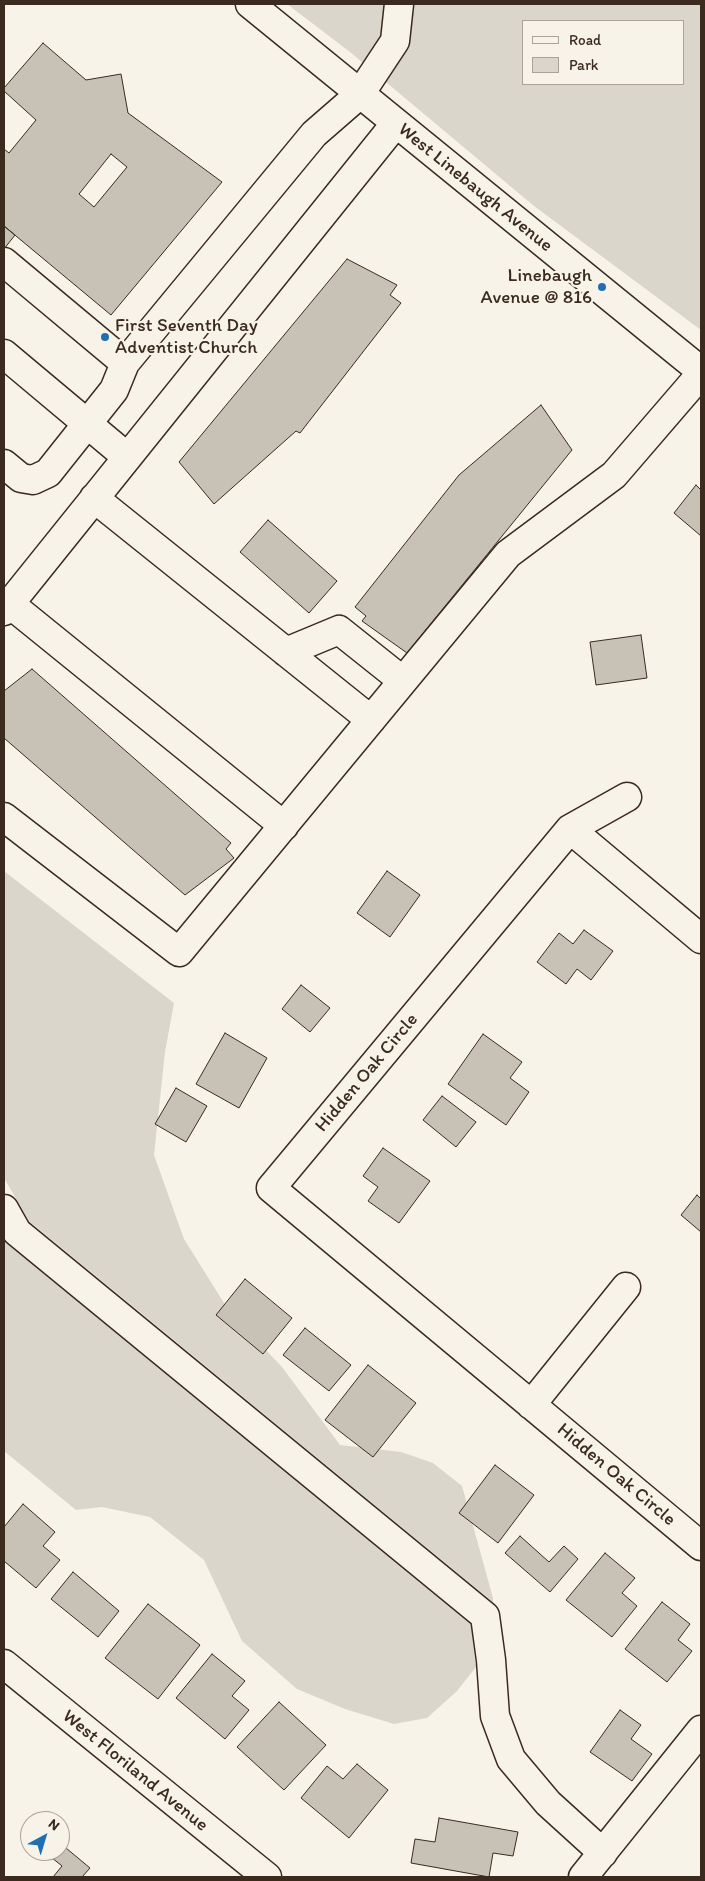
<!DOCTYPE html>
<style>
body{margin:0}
#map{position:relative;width:705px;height:1881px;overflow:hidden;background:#f7f3e8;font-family:Itim,sans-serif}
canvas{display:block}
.frame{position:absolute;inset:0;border:5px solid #3b2a1e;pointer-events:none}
.legend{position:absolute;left:522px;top:20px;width:162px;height:65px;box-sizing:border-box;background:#f7f3e8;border:1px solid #aca397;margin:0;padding:6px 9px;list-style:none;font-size:15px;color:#3b2a1e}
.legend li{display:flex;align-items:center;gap:10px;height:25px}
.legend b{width:25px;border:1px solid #aca397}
.north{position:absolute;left:20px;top:1811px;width:50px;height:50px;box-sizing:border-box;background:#f7f3e8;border:1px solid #aca397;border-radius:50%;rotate:39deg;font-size:14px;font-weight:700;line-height:20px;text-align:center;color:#3b2a1e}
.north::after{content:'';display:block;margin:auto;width:18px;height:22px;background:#1f6fb2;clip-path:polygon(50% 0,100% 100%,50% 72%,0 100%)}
</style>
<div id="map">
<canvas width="705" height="1881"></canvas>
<div class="frame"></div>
<ul class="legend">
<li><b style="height:6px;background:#f7f3e8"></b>Road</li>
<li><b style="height:14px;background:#dbd6cb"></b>Park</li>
</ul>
<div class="north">N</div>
</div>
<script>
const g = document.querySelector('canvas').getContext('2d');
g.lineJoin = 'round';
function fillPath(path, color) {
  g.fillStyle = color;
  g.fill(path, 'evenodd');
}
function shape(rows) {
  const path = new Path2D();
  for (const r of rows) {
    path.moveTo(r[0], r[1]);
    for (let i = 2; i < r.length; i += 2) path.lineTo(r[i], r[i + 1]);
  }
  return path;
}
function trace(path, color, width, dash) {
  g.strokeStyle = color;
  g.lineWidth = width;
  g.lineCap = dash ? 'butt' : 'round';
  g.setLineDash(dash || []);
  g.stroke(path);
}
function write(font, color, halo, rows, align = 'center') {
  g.font = font + ' Itim,sans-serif';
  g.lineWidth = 4.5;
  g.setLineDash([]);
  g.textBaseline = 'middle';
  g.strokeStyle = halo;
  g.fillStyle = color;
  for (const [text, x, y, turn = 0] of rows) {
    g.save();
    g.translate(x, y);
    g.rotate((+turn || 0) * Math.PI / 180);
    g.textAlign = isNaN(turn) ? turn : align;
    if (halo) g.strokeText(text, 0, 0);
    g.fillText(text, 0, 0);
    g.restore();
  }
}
const green = shape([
 [287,4,701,4,701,330,534,206,350,52],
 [524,21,684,21,684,84,524,84],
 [4,871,174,1003,165,1052,154,1155,184,1239,229,1311,282,1367,340,1445,401,1452,433,1463,462,1486,493,1598,493,1602,29,1221,4,1178],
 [4,1239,7,1244,471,1625,476,1667,457,1691,427,1718,394,1724,345,1709,297,1689,242,1641,204,1560,150,1517,102,1507,76,1510,4,1451]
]);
const building = shape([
 [43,43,86,80,121,74,128,113,222,182,111,315,4,226,4,149,9,153,36,120,4,91,4,88,43,43],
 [111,154,127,167,94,207,79,194,111,154],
 [4,226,15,235,4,249,4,226],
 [347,259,397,285,390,295,401,303,300,433,296,431,214,504,179,462,347,259],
 [541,405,572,450,407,653,362,621,366,616,355,607,459,475,541,405],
 [696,485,701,490,701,536,674,513,696,485],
 [268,520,337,581,309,613,240,552,268,520],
 [641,635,647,678,596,685,590,642,641,635],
 [32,669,231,843,226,849,234,858,185,895,4,738,4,691,32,669],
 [387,871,420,895,390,937,357,913,387,871],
 [584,930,613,951,591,980,577,969,566,984,537,962,559,933,573,944,584,930],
 [301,985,330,1008,310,1032,282,1009,301,985],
 [225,1033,267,1058,239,1108,196,1084,225,1033],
 [483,1034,522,1062,510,1078,529,1092,506,1125,448,1084,483,1034],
 [176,1088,207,1106,186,1142,155,1124,176,1088],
 [442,1096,476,1122,456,1147,423,1120,442,1096],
 [383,1148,430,1181,399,1223,368,1201,378,1187,363,1176,383,1148],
 [697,1195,701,1199,701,1232,681,1215,697,1195],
 [245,1279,292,1318,263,1354,216,1315,245,1279],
 [305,1328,351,1365,329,1391,283,1355,305,1328],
 [368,1365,416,1403,373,1457,325,1420,368,1365],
 [495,1465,534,1495,498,1543,459,1513,495,1465],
 [23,1504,55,1532,43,1546,60,1560,36,1588,4,1561,4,1527,23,1504],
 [520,1536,549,1562,564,1546,578,1559,550,1592,505,1553,520,1536],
 [605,1553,635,1578,622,1593,637,1606,612,1637,566,1600,605,1553],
 [73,1572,119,1611,98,1637,51,1599,73,1572],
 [662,1602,690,1624,678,1640,692,1651,667,1682,625,1649,662,1602],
 [148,1604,200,1645,158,1699,105,1658,148,1604],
 [212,1654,245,1681,232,1696,249,1710,225,1739,176,1698,212,1654],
 [279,1702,326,1745,284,1790,237,1747,279,1702],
 [620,1710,641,1725,631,1739,652,1754,632,1781,590,1752,620,1710],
 [357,1764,388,1790,349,1838,301,1798,327,1766,343,1779,357,1764],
 [439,1818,518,1832,513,1856,493,1853,489,1877,411,1863,415,1839,435,1842,439,1818],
 [60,1843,90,1868,82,1877,53,1877,62,1866,46,1853,47,1851,60,1851,60,1843]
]);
const minor = shape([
 [250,4,701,371],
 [4,262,125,363],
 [4,354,127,457],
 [4,464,21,478,33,480,48,473,114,390,125,363,314,134,360,94,395,41,399,4],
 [94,498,371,720],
 [10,604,284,826],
 [4,611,396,123],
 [286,652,339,630,403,681],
 [4,817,179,952,508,554,614,475,701,374],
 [570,829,627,797],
 [701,939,570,829,271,1188,701,1546],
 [4,1209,17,1232,485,1616,491,1660,495,1716,511,1759,548,1803,603,1853],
 [531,1405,626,1287],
 [4,1664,267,1877],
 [583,1877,701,1730]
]);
const markers = [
 [602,287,5,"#1f6fb2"],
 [105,337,5,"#1f6fb2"]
];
const streetNames = [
 ["West Linebaugh Avenue",475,188,39],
 ["Hidden Oak Circle",367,1073,-50],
 ["Hidden Oak Circle",616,1475,40],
 ["West Floriland Avenue",135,1771,39]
];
const poiNames = [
 ["Linebaugh",592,276],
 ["Avenue @ 816",592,298],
 ["First Seventh Day",115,326,"left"],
 ["Adventist Church",115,348,"left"]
];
fillPath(green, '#dbd6cb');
fillPath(building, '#c8c1b6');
trace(building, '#3b2a1e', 1);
trace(minor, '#3b2a1e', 31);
trace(minor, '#f7f3e8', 28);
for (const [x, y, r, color] of markers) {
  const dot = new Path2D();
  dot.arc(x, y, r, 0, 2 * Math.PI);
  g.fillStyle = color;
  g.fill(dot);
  trace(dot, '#f7f3e8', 2);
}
write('19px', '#3b2a1e', '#f7f3e8', streetNames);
write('19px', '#3b2a1e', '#f7f3e8', poiNames, 'right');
</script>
